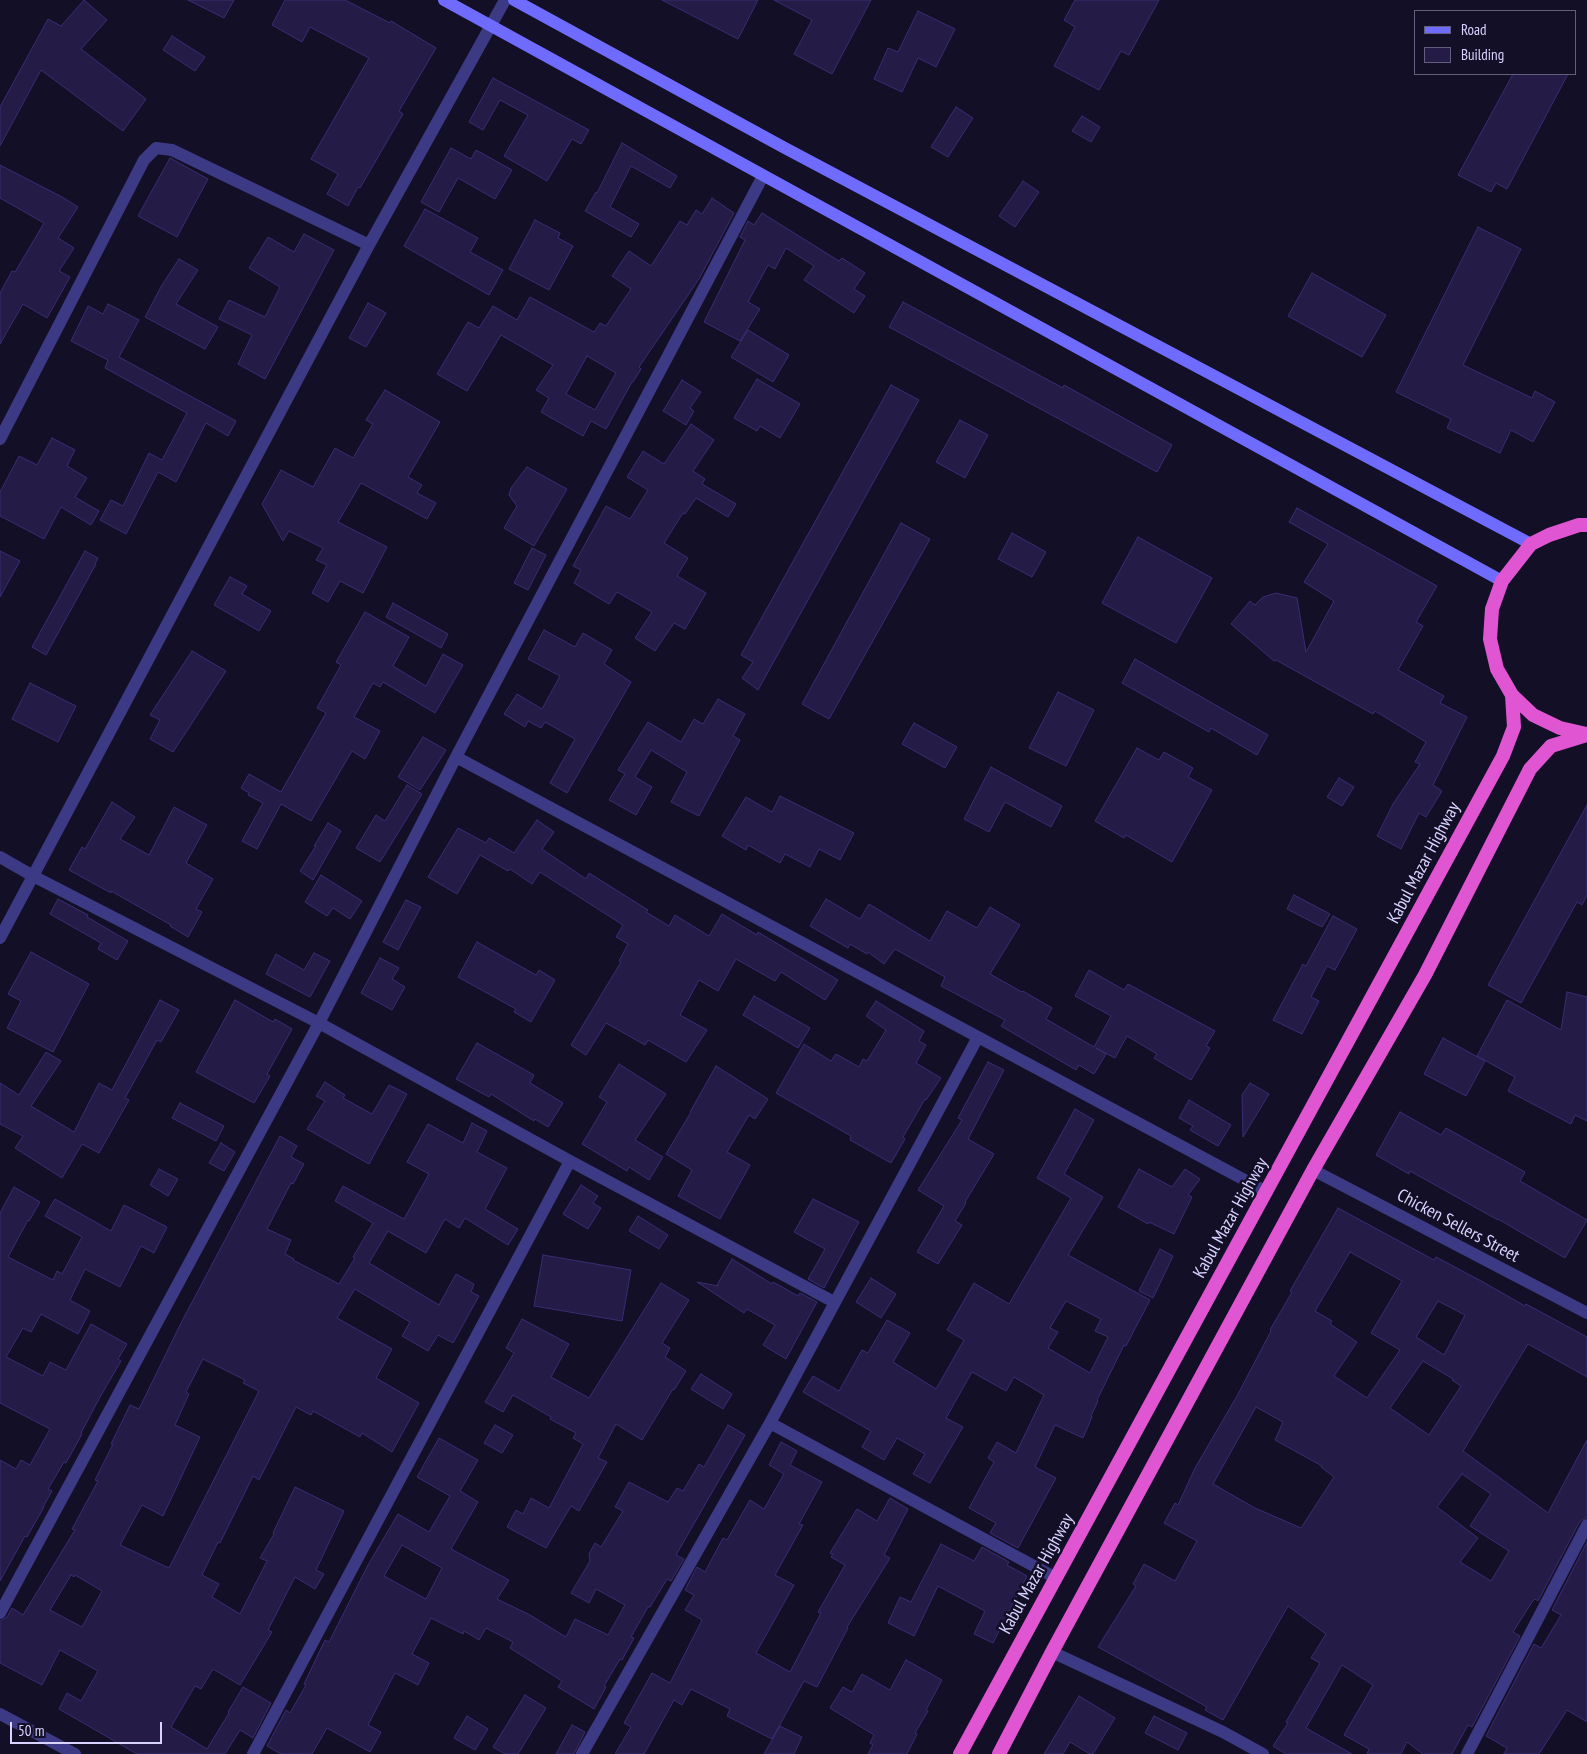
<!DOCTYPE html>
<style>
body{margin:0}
#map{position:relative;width:1587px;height:1754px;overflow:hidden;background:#130f26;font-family:"PT Sans Narrow",sans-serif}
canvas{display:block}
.legend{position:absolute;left:1414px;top:10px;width:162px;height:65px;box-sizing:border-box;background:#130f26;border:1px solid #625e7d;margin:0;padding:6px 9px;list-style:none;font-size:15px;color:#d9d4ff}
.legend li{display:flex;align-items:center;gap:10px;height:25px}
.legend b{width:25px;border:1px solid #625e7d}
.scale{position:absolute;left:10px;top:1722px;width:152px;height:22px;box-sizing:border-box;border:2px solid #d9d4ff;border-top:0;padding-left:6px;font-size:15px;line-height:18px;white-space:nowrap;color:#d9d4ff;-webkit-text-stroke:4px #130f26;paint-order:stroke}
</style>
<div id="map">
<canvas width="1587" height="1754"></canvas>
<ul class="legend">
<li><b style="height:6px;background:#6f6bff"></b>Road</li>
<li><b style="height:14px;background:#241b47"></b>Building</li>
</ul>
<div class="scale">50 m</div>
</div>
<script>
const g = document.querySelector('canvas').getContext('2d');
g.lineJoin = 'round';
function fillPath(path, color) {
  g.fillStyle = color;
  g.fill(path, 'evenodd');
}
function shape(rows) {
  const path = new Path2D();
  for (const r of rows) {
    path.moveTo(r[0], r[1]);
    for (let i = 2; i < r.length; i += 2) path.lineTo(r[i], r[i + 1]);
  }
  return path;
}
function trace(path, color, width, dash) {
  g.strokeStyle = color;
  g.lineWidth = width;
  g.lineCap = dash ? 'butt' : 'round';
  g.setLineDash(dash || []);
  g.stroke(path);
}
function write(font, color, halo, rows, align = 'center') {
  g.font = font + ' "PT Sans Narrow",sans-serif';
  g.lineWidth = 5;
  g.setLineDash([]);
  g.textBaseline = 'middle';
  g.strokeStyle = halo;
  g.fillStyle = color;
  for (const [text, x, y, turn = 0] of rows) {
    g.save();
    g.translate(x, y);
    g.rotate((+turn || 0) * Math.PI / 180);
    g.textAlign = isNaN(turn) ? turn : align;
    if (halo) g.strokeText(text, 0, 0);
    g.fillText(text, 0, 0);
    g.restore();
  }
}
const building = shape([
 [84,0,107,20,81,49,146,99,123,131,41,70,0,146,0,107,48,19,61,26,84,0],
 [188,0,234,0,224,18,188,0],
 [285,0,345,0,390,23,391,21,436,48,399,111,403,114,360,188,358,187,348,206,327,194,338,174,311,159,369,58,310,27,302,42,272,25,285,0],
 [662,0,758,0,738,39,662,0],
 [774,0,871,0,832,74,794,54,812,20,774,0],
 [1075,0,1159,0,1129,55,1121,51,1099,90,1054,66,1075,27,1064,20,1075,0],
 [918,11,955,29,936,67,918,58,902,92,874,79,888,48,898,52,918,11],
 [172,36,205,57,195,71,163,50,172,36],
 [1513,74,1568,74,1507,189,1496,183,1491,192,1458,175,1513,74],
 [493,78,589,130,581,144,572,139,547,181,504,156,528,115,500,100,483,130,469,122,493,78],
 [956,107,973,118,948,157,931,147,956,107],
 [1082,116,1100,127,1091,142,1072,131,1082,116],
 [622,143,677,176,670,188,631,166,610,207,639,224,631,237,585,211,596,192,597,193,622,143],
 [451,148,471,159,476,150,512,170,495,199,458,178,439,212,421,202,451,148],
 [170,158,208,179,177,237,138,216,170,158],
 [0,165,62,197,78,207,58,238,74,248,59,271,70,277,47,318,23,304,0,344,0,293,12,271,15,272,44,223,0,198,0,165],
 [1023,181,1039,192,1015,227,999,216,1023,181],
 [712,198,734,213,699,279,639,367,641,369,633,382,632,382,606,429,591,421,583,436,541,412,549,398,536,390,553,365,501,335,467,391,437,374,468,322,479,328,493,306,517,320,530,297,594,332,600,323,606,326,631,289,612,276,629,251,651,266,680,221,687,225,696,210,702,214,712,198],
 [587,356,616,373,595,410,566,394,587,356],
 [425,209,478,238,470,252,503,270,489,295,404,246,425,209],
 [762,213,839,261,842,258,865,273,854,289,865,296,854,313,804,280,814,266,786,248,775,269,768,265,748,302,760,309,740,341,704,322,745,240,740,237,748,221,754,225,762,213],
 [535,220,560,233,558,238,573,246,549,290,509,269,535,220],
 [1478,227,1521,249,1463,365,1532,398,1535,391,1555,402,1533,442,1511,430,1500,453,1447,428,1451,419,1396,392,1478,227],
 [304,234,334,250,265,379,238,364,252,335,219,319,229,300,265,317,280,287,249,268,268,237,294,252,304,234],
 [179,259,198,270,176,304,218,327,205,349,145,317,162,285,179,259],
 [1312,273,1386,315,1362,357,1288,316,1312,273],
 [903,302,1063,388,1064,385,1172,445,1157,472,889,327,903,302],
 [368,303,386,313,366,347,349,338,368,303],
 [108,304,139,320,119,357,236,421,228,436,206,423,176,482,158,472,126,534,100,520,111,500,123,506,149,453,162,460,187,413,105,368,108,360,71,341,88,306,103,314,108,304],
 [748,330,789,355,773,382,731,357,748,330],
 [757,379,800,404,780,438,760,426,757,431,734,418,757,379],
 [682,380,701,392,690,408,694,411,686,425,663,411,682,380],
 [891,385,919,400,758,690,742,678,753,662,741,655,891,385],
 [385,390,440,422,408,477,422,485,417,493,436,503,427,519,361,483,338,522,387,547,363,593,340,581,328,602,312,593,327,565,316,560,323,548,289,531,283,541,262,504,281,470,313,487,335,448,353,458,373,424,366,420,385,390],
 [960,420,988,435,965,478,936,462,960,420],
 [691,424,714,440,693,471,705,479,702,484,736,504,728,517,696,498,685,514,683,513,664,543,688,558,677,576,706,593,685,629,674,623,655,651,635,638,652,612,617,592,609,604,574,583,581,570,573,566,606,506,630,519,648,490,627,477,643,451,664,464,691,424],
 [52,438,75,450,67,466,87,478,75,497,99,511,91,525,61,507,44,539,0,516,0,492,19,456,37,465,52,438],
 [527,467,567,489,534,546,504,528,517,506,509,495,511,488,527,467],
 [1297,508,1437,586,1416,622,1423,626,1398,670,1444,696,1440,703,1467,717,1433,785,1442,791,1426,817,1419,813,1401,849,1377,836,1393,804,1420,764,1415,762,1426,742,1375,711,1373,714,1276,660,1274,661,1231,624,1250,601,1255,605,1263,597,1276,593,1297,598,1306,652,1334,601,1304,582,1328,544,1289,522,1297,508],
 [901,523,930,539,829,719,802,704,901,523],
 [1012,533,1046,552,1032,577,998,559,1012,533],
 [1138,537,1212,578,1176,643,1102,603,1138,537],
 [532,548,546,555,528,590,514,583,532,548],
 [0,551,20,561,0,597,0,551],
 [85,551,98,558,95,564,96,564,46,655,32,647,85,551],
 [230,577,247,586,242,594,271,611,259,631,214,605,230,577],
 [393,603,448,634,441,648,386,617,393,603],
 [365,612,409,637,393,666,426,686,443,654,463,665,435,713,383,682,380,687,373,683,354,717,380,731,365,759,352,751,311,821,281,804,257,849,242,841,263,803,248,795,249,793,241,788,249,774,281,792,326,713,317,708,341,665,336,662,365,612],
 [544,630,575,647,583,633,612,650,604,664,631,682,567,793,550,783,575,739,545,722,541,728,528,721,525,727,504,714,517,694,542,709,560,676,528,659,544,630],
 [192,651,226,671,173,752,150,739,160,720,150,715,192,651],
 [1135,659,1268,735,1257,755,1211,728,1209,732,1122,683,1135,659],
 [30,683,76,706,58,742,12,719,30,683],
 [1058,692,1094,710,1066,766,1029,748,1058,692],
 [718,699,745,714,733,736,740,740,699,816,671,802,687,772,651,750,635,777,652,787,636,815,609,800,625,774,618,770,648,722,681,742,694,719,703,724,718,699],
 [914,723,957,747,945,768,902,744,914,723],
 [423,737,446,750,420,790,398,777,423,737],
 [1137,748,1159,760,1164,752,1193,768,1188,777,1212,790,1172,862,1126,835,1124,838,1095,821,1137,748],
 [991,767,1062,806,1051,827,1005,802,989,832,964,819,991,767],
 [1339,778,1354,787,1342,806,1327,797,1339,778],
 [407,785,422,794,380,862,356,848,376,815,385,821,407,785],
 [780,796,854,833,840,860,819,849,810,867,785,854,780,863,748,845,746,850,722,836,746,797,772,812,780,796],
 [112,802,135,817,120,839,149,855,174,807,207,825,186,863,213,879,196,909,202,912,188,937,170,926,171,925,111,891,111,893,69,870,82,847,85,849,112,802],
 [1587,805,1587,895,1582,905,1577,902,1521,1003,1488,985,1587,805],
 [537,820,554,832,542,849,586,879,589,873,648,910,646,912,669,926,675,915,709,936,722,914,757,935,758,932,838,980,825,1000,781,972,775,981,736,959,718,991,699,980,680,1015,707,1030,686,1062,648,1040,645,1045,606,1023,586,1055,571,1045,621,962,619,961,628,944,616,937,623,925,540,872,532,884,510,869,508,871,480,855,457,894,428,877,458,828,486,843,489,838,514,853,537,820],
 [328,823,341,831,313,880,300,871,316,846,314,846,328,823],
 [321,875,362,901,350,919,333,908,327,916,305,902,321,875],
 [1294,895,1330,914,1322,927,1287,909,1294,895],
 [58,899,88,915,87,917,128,941,117,960,98,949,101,943,50,914,58,899],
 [826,899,860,919,869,904,930,941,947,911,977,928,990,907,1020,925,990,974,1022,992,1023,991,1052,1008,1046,1019,1094,1047,1111,1016,1075,996,1089,970,1124,990,1128,984,1215,1031,1206,1046,1210,1048,1191,1080,1154,1058,1157,1054,1127,1036,1115,1058,1096,1048,1106,1054,1094,1074,1079,1065,1076,1070,1001,1026,1005,1020,941,986,945,977,895,949,884,964,868,952,867,954,850,944,848,948,810,926,826,899],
 [406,900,421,907,398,950,383,942,406,900],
 [1333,916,1357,929,1335,970,1327,966,1311,997,1319,1001,1302,1034,1273,1020,1303,964,1306,966,1333,916],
 [477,942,536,975,539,970,555,980,531,1022,514,1012,516,1009,458,977,477,942],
 [31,952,89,984,53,1052,7,1028,21,1001,8,994,31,952],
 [314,953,330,961,310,997,266,974,276,954,304,970,314,953],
 [380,958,399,968,392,979,405,987,392,1010,361,993,380,958],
 [1567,992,1587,997,1587,1121,1575,1115,1571,1124,1508,1091,1515,1077,1477,1056,1507,1000,1561,1030,1567,992],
 [754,996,810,1028,798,1048,743,1015,754,996],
 [160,1000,179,1010,161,1042,157,1040,125,1098,129,1100,99,1153,82,1144,62,1178,15,1148,23,1136,0,1124,0,1083,19,1095,46,1052,61,1061,31,1106,74,1132,99,1083,112,1090,160,1000],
 [235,1000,273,1022,275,1019,292,1029,267,1074,270,1076,254,1103,196,1072,235,1000],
 [876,1001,924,1031,919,1041,926,1045,916,1063,941,1078,926,1100,925,1099,903,1137,905,1139,891,1163,850,1140,851,1136,776,1093,804,1044,831,1061,836,1054,859,1067,863,1059,867,1061,886,1030,866,1016,876,1001],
 [1443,1038,1485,1061,1466,1096,1424,1074,1443,1038],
 [477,1043,534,1075,530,1083,563,1103,548,1127,535,1119,534,1121,491,1094,489,1097,456,1079,477,1043],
 [988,1062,1004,1070,968,1139,994,1154,965,1202,966,1203,955,1221,962,1225,938,1264,917,1252,944,1206,918,1190,962,1120,958,1118,988,1062],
 [619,1064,666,1094,635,1140,663,1157,649,1180,629,1167,627,1171,582,1144,607,1102,599,1097,619,1064],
 [716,1066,768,1099,755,1119,749,1115,727,1152,750,1165,720,1219,678,1196,692,1170,666,1154,691,1112,690,1112,716,1066],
 [325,1082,345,1095,343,1098,372,1114,389,1085,407,1094,369,1164,307,1129,325,1101,316,1096,325,1082],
 [1250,1083,1269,1094,1243,1137,1242,1095,1250,1083],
 [1189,1100,1231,1125,1218,1146,1190,1130,1193,1126,1179,1118,1189,1100],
 [180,1103,224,1126,216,1141,172,1118,180,1103],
 [1075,1109,1094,1120,1064,1174,1103,1197,1068,1255,1150,1300,1126,1346,1124,1345,1097,1400,1098,1401,1091,1416,1092,1417,1083,1438,1055,1425,1035,1467,1056,1478,1018,1548,990,1533,996,1523,969,1508,994,1462,988,1458,997,1442,1016,1453,1044,1395,1014,1377,1006,1391,972,1372,946,1418,963,1427,930,1483,913,1474,925,1454,897,1438,884,1460,862,1447,871,1431,803,1392,813,1376,839,1391,862,1350,868,1353,887,1320,910,1333,893,1362,936,1389,964,1340,947,1330,974,1283,1009,1304,1071,1198,1037,1178,1075,1109],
 [1066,1301,1101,1319,1095,1331,1108,1337,1090,1373,1048,1348,1058,1332,1050,1328,1066,1301],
 [1400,1112,1441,1135,1446,1128,1525,1172,1520,1181,1587,1220,1565,1258,1498,1219,1498,1220,1410,1171,1409,1174,1376,1155,1400,1112],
 [472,1123,487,1131,477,1152,507,1168,485,1209,518,1229,508,1245,465,1218,459,1228,445,1219,426,1253,388,1231,369,1263,439,1305,456,1274,474,1284,471,1292,479,1296,453,1343,438,1335,428,1351,402,1336,410,1322,355,1289,337,1318,392,1349,376,1378,419,1403,392,1452,362,1433,360,1437,313,1411,311,1415,296,1407,259,1480,253,1476,220,1543,218,1542,202,1575,219,1584,212,1597,240,1614,267,1561,260,1558,274,1534,273,1533,295,1487,344,1511,316,1570,324,1574,315,1589,295,1577,268,1630,272,1632,240,1685,213,1669,201,1689,195,1686,171,1727,207,1749,229,1713,228,1712,243,1687,271,1703,253,1738,240,1730,225,1754,137,1754,59,1709,67,1693,81,1701,98,1671,60,1650,42,1685,0,1663,0,1621,7,1617,12,1608,23,1615,75,1530,72,1529,98,1481,95,1480,113,1444,111,1444,130,1405,139,1409,181,1323,280,1136,297,1146,291,1157,304,1164,293,1184,291,1183,267,1229,291,1240,285,1254,294,1259,293,1260,339,1284,355,1258,353,1257,373,1223,335,1201,343,1186,404,1219,429,1174,407,1162,428,1124,463,1143,472,1123],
 [203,1359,245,1380,243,1383,259,1391,169,1568,120,1545,142,1505,163,1516,200,1437,175,1425,189,1394,186,1392,203,1359],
 [71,1575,74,1577,75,1575,102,1591,82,1627,50,1610,71,1575],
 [221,1143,235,1152,224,1171,209,1163,221,1143],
 [159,1169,178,1179,168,1196,150,1185,159,1169],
 [1139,1169,1172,1187,1185,1169,1200,1179,1188,1195,1192,1197,1174,1234,1149,1222,1148,1224,1118,1207,1139,1169],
 [581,1185,598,1196,593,1203,601,1208,588,1229,563,1214,581,1185],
 [14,1187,40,1202,29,1221,28,1220,8,1257,53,1280,57,1271,62,1274,82,1237,45,1216,55,1199,111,1231,124,1205,167,1227,154,1253,141,1246,120,1287,85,1269,70,1300,90,1311,78,1334,41,1314,31,1332,23,1328,6,1357,43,1376,50,1362,66,1370,91,1324,127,1344,118,1359,121,1361,100,1397,81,1433,82,1434,66,1463,64,1462,48,1489,52,1491,43,1507,44,1507,27,1537,25,1536,0,1581,0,1460,16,1469,21,1460,30,1465,50,1429,0,1403,0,1213,14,1187],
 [813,1199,859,1222,824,1288,808,1279,825,1249,794,1232,813,1199],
 [1338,1208,1434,1260,1436,1257,1483,1282,1525,1306,1526,1304,1587,1337,1587,1377,1528,1344,1463,1451,1548,1513,1587,1440,1587,1517,1580,1521,1538,1601,1535,1599,1532,1602,1513,1632,1520,1636,1472,1727,1468,1725,1452,1754,1423,1754,1407,1742,1401,1754,1367,1754,1369,1749,1344,1735,1373,1685,1342,1665,1306,1728,1352,1754,1286,1754,1273,1746,1288,1723,1286,1722,1320,1663,1311,1658,1326,1634,1288,1606,1223,1720,1205,1710,1207,1707,1098,1647,1136,1586,1133,1584,1144,1564,1175,1581,1197,1541,1164,1523,1175,1503,1178,1505,1195,1468,1237,1396,1271,1331,1270,1330,1292,1292,1290,1291,1338,1208],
 [1350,1252,1402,1281,1371,1333,1400,1350,1367,1398,1334,1376,1357,1342,1330,1324,1332,1321,1315,1311,1350,1252],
 [1438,1301,1465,1315,1444,1355,1416,1337,1438,1301],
 [1423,1361,1453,1379,1452,1380,1461,1386,1429,1435,1390,1408,1423,1361],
 [1256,1407,1283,1422,1275,1440,1322,1466,1321,1467,1334,1477,1301,1528,1255,1508,1213,1484,1256,1407],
 [1462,1474,1491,1494,1470,1526,1509,1551,1491,1581,1460,1562,1478,1538,1437,1507,1462,1474],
 [638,1216,668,1235,659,1249,629,1231,638,1216],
 [1160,1249,1173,1256,1153,1298,1139,1291,1160,1249],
 [543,1255,631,1270,622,1321,534,1306,543,1255],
 [732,1259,772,1284,773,1282,798,1296,800,1293,817,1302,786,1359,763,1345,775,1325,747,1309,744,1313,697,1282,718,1286,717,1285,732,1259],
 [871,1278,896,1294,881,1318,856,1302,871,1278],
 [661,1283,689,1300,662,1343,670,1348,665,1357,686,1371,674,1390,673,1389,642,1440,616,1424,598,1458,607,1462,579,1511,571,1506,546,1548,507,1527,516,1510,523,1514,531,1498,549,1508,583,1444,573,1438,576,1433,550,1419,551,1417,513,1395,503,1412,485,1402,514,1353,506,1348,522,1319,569,1344,551,1377,589,1398,661,1283],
 [701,1374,732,1394,723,1409,691,1389,701,1374],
 [495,1425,513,1435,502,1453,484,1443,495,1425],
 [728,1425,745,1435,676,1555,684,1559,671,1581,667,1579,650,1607,648,1607,631,1637,634,1638,622,1660,620,1659,604,1686,606,1687,594,1709,558,1687,562,1681,510,1648,513,1642,486,1628,479,1640,464,1631,463,1634,431,1618,412,1654,429,1663,418,1685,395,1673,368,1725,381,1732,370,1752,327,1728,312,1754,281,1754,267,1746,286,1710,290,1713,306,1685,304,1684,325,1640,329,1642,368,1565,398,1514,429,1532,450,1496,417,1477,439,1438,478,1460,460,1491,478,1502,451,1549,509,1580,497,1599,530,1615,566,1637,575,1619,608,1635,625,1605,596,1589,589,1603,571,1593,590,1561,589,1554,595,1543,601,1547,623,1511,615,1507,629,1482,668,1502,677,1488,683,1491,699,1464,704,1467,728,1425],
 [402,1545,442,1568,426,1599,384,1576,402,1545],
 [781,1442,797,1451,790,1465,822,1482,799,1524,803,1525,775,1575,794,1585,756,1653,790,1672,821,1613,818,1612,845,1565,831,1557,833,1554,830,1553,857,1509,877,1521,890,1498,908,1509,884,1555,890,1558,847,1627,848,1628,817,1687,804,1681,772,1739,727,1716,730,1709,691,1689,682,1705,674,1700,644,1754,615,1754,631,1727,624,1723,652,1673,670,1683,702,1620,685,1610,694,1595,685,1590,697,1567,705,1572,723,1538,727,1540,750,1500,764,1509,784,1474,769,1465,781,1442],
 [1587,1542,1587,1722,1567,1710,1539,1754,1504,1754,1507,1748,1486,1736,1534,1644,1541,1648,1561,1615,1552,1610,1587,1542],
 [941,1544,974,1561,982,1547,1009,1562,1007,1565,1027,1576,993,1643,974,1634,985,1611,938,1586,914,1636,888,1623,900,1597,911,1602,941,1544],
 [906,1660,942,1680,926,1710,928,1711,915,1733,917,1734,907,1754,868,1754,873,1745,870,1743,874,1735,830,1708,843,1687,852,1692,862,1674,890,1690,906,1660],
 [525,1695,546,1708,518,1754,505,1754,493,1747,525,1695],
 [1079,1696,1115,1718,1093,1754,1090,1754,1070,1742,1063,1754,1044,1754,1079,1696],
 [467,1716,488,1729,475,1750,454,1738,467,1716],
 [1154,1716,1187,1733,1178,1750,1145,1733,1154,1716],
 [572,1725,585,1732,574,1754,556,1754,572,1725],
 [780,1726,802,1737,794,1754,764,1754,780,1726]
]);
const minor = shape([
 [0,439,144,160,156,148,172,150,369,245],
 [456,757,1267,1192],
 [0,857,33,876,319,1023,570,1161,834,1302],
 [0,938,369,245,505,0],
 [1313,1170,1587,1313],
 [770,1423,1056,1578],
 [0,1613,319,1023,456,757,763,176],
 [1052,1652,1223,1732,1263,1754],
 [0,1714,75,1754],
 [253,1754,570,1161],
 [582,1754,770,1423,978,1037],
 [1467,1754,1587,1525]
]);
const secondary = shape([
 [444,0,1502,581],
 [514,0,783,147,1531,544]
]);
const trunk = shape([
 [1586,734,1560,728,1533,715,1512,695,1497,669,1490,639,1492,609,1502,581,1531,544,1549,535,1579,525,1587,525],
 [960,1754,1503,756,1514,727,1512,695],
 [999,1754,1052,1652,1313,1170,1425,975,1530,769,1551,746,1587,735]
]);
const streetNames = [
 ["Kabul Mazar Highway",1424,863,-62],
 ["Kabul Mazar Highway",1231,1218,-61],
 ["Chicken Sellers Street",1458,1226,28],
 ["Kabul Mazar Highway",1037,1574,-61]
];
fillPath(building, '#241b47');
trace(building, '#3b2d73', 1);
trace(minor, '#3d3a85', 12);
trace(secondary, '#6f6bff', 12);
trace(trunk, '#e055d1', 14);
write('18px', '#d9d4ff', '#130f26', streetNames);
</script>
